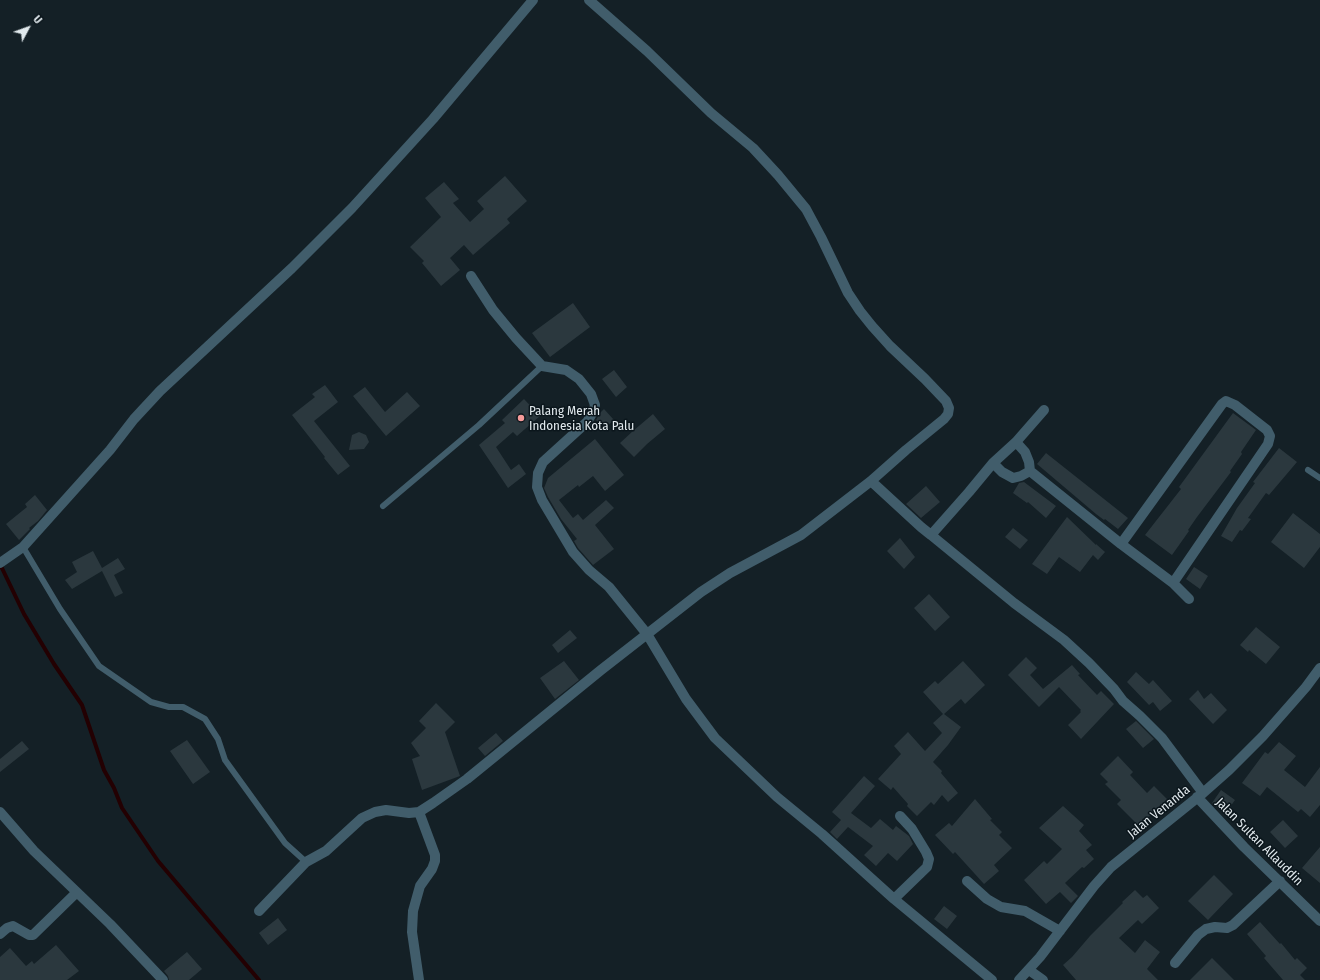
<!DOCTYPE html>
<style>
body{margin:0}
#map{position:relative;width:1320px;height:980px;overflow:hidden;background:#142026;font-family:"Fira Sans Condensed",sans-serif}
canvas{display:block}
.north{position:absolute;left:8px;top:8px;width:40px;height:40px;-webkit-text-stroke:3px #0b161c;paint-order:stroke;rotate:49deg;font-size:11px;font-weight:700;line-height:16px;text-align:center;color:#e1e9ed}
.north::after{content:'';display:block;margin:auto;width:14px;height:18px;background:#e1e9ed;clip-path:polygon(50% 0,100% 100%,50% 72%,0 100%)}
</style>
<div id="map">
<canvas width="1320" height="980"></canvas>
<div class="north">U</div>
</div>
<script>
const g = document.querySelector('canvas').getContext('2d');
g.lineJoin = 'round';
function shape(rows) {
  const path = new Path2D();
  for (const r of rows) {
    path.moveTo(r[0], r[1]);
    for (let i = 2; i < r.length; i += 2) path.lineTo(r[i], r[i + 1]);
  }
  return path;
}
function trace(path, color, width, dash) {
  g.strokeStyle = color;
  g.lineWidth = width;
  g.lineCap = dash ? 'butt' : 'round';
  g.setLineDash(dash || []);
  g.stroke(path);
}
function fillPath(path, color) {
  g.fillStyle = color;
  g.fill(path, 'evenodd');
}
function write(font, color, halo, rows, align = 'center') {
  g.font = font + ' "Fira Sans Condensed",sans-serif';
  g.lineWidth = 3;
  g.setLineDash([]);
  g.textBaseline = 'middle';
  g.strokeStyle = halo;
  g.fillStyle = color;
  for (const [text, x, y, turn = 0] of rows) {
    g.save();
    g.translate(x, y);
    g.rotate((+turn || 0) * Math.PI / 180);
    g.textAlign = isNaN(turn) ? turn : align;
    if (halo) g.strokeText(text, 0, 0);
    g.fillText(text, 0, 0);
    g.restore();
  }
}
const stream = shape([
 [0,564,24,614,54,664,82,705,104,770,114,788,122,808,158,861,259,980]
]);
const building = shape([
 [505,176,527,201,507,219,510,223,473,255,464,245,450,258,460,270,441,286,422,263,424,261,410,247,441,217,425,198,444,182,459,199,453,203,470,222,484,209,477,201],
 [573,303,590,327,550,357,532,333],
 [614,370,627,387,616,397,602,379],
 [325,385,338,402,314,421,350,466,338,475,324,458,325,457,292,415,315,397,312,394],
 [365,387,385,412,407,392,420,406,386,436,353,396],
 [524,399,540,416,517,436,513,432,496,447,511,470,519,464,526,474,508,488,479,445,505,423,502,420],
 [604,409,614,420,605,428,596,420,600,413],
 [1233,413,1256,430,1241,452,1242,454,1230,471,1231,472,1197,517,1188,530,1189,531,1172,555,1145,535,1181,489,1179,487],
 [653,414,665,429,647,444,634,457,620,443,633,431],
 [359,432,366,435,369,442,364,449,349,450,352,435],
 [595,439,624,475,605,491,593,476,579,487,578,485,559,500,573,518,578,514,583,520,606,500,614,508,595,525,614,549,593,565,578,548,574,541,577,539,561,519,548,497,544,488,548,478],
 [1279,448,1297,462,1269,495,1266,493,1248,518,1251,519,1242,531,1240,530,1232,542,1221,536,1237,508,1255,483,1253,482],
 [1046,453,1128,518,1118,529,1105,519,1104,520,1096,514,1037,464],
 [1024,482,1056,506,1046,518,1028,502,1027,503,1013,493,1019,483],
 [926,486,940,502,921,518,906,504],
 [35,495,47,510,38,521,29,528,30,529,19,540,6,524,27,507,25,504],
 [1293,513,1320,534,1320,547,1304,568,1271,542],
 [1067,517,1096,545,1096,544,1105,552,1098,560,1093,555,1080,572,1059,557,1047,574,1032,564],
 [1013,528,1028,540,1020,549,1005,537],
 [900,538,915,557,904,569,887,551],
 [93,551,102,568,118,558,125,569,114,575,123,593,115,597,102,571,72,589,65,580,77,572,72,562],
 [1194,567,1208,576,1200,589,1186,579],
 [929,594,950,617,935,631,914,608],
 [1256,627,1280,647,1266,664,1249,650,1248,652,1240,645],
 [570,630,577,638,558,653,552,645],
 [1026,657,1037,668,1030,675,1043,689,1072,665,1080,674,1078,675,1097,695,1101,691,1114,704,1081,739,1068,725,1081,712,1080,711,1081,710,1059,687,1039,707,1008,675],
 [564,661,579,680,555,699,540,678],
 [963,661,985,685,965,704,961,699,944,714,961,727,948,745,933,762,942,771,941,773,958,793,948,802,942,795,934,805,931,802,917,816,907,806,908,804,893,787,891,790,878,779,901,754,894,746,908,732,925,751,942,733,933,723,943,714,923,692,935,681,938,684],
 [1136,672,1149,684,1153,680,1172,701,1160,711,1153,702,1149,705,1127,682],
 [1198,690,1204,699,1211,693,1227,710,1213,724,1189,699],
 [436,703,455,722,445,732,460,776,422,790,412,759,420,756,411,743,426,728,419,721],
 [1136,721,1154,739,1143,748,1126,729],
 [496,733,503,741,485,756,478,748],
 [187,740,210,772,193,784,170,751],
 [22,741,29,749,0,772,0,759],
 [1279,742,1296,756,1284,770,1305,787,1320,767,1320,805,1310,817,1301,809,1298,812,1267,787,1260,796,1242,783,1265,752,1268,754],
 [1118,756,1133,772,1130,775,1147,793,1154,786,1167,799,1139,826,1117,804,1121,800,1105,784,1108,782,1100,774],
 [864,776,875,786,851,813,871,828,880,819,893,830,896,826,909,836,913,844,897,861,888,853,876,866,864,855,873,846,848,827,837,839,830,832,841,820,832,812],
 [1221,790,1235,800,1225,814,1212,803],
 [975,799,992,819,990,820,1002,832,999,835,1012,848,994,865,999,871,984,884,955,852,953,854,935,835,949,823,952,826],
 [1063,806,1084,825,1079,831,1092,845,1086,850,1094,859,1084,868,1082,867,1065,883,1078,896,1071,903,1060,892,1046,904,1024,880,1044,861,1047,864,1062,849,1039,828],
 [1283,820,1298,836,1285,848,1270,832],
 [1320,847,1320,883,1302,868],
 [1214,875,1233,894,1208,920,1188,901],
 [1135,890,1143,898,1147,895,1159,908,1142,924,1138,920,1119,938,1135,953,1145,940,1160,952,1147,969,1158,980,1076,980,1063,965,1072,957,1090,936,1123,903,1122,902],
 [944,906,957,916,947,929,934,919],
 [278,918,287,930,268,945,259,933],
 [1260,922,1280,944,1281,943,1295,960,1297,958,1307,968,1300,975,1305,980,1283,980,1264,958,1266,956,1247,934],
 [56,945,79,971,67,980,0,980,0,957,10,948,26,966,32,961,34,964],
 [187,952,202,969,189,980,169,980,168,976,164,971],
 [1212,958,1234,980,1190,980]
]);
const lane = shape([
 [1308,470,1320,478],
 [383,506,479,425,542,366],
 [23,547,60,609,99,666,151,702,169,707,183,707,205,719,218,739,225,760,285,843,306,862]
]);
const street = shape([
 [471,276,493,310,516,338,542,366,566,370,579,379,591,394,595,405,593,412,587,422,543,462,538,473,537,487,542,500,573,552,589,570,609,587,647,634,686,699,715,738,777,797,822,834,894,899,992,980],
 [1016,442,1025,452,1029,462,1030,471,1121,544,1173,583,1189,599],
 [993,463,1002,472,1013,478,1021,476,1030,471],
 [871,481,921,527,931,535,969,492,993,463,1016,442,1044,410],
 [931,535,1014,603,1064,640,1089,663,1114,689,1123,701,1140,716,1162,738,1203,793],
 [1121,544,1222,404,1226,401,1235,405,1267,430,1270,436,1268,444,1173,583],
 [0,563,23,547,110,450,134,419,160,391,292,268,352,208,433,119,533,0],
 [1197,797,1244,847,1320,921],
 [0,812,34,851,110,924,163,980],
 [419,812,435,855,435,861,432,869,420,886,413,911,412,932,419,980],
 [967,881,987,899,1001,907,1025,911,1060,931],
 [894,899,927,867,929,859,926,852,912,829,900,816],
 [259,911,306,862,326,851,362,818,375,812,386,810,409,813,419,812,433,803,467,779,601,670,701,592,730,573,801,535,871,481,906,450,944,419,948,414,949,408,946,401,925,379,890,346,872,326,860,311,848,293,821,237,806,209,778,175,753,148,711,113,647,51,589,0],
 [0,934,7,928,13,926,29,935,33,935,76,893],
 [1175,963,1198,935,1206,929,1215,927,1227,928,1233,925,1280,881],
 [1029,970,1043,980],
 [1019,980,1040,957,1094,886,1111,867,1203,793,1229,770,1263,736,1306,687,1320,668]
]);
const markers = [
 [521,418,4,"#f59b9a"]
];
const poiNames = [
 ["Palang Merah",529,411],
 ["Indonesia Kota Palu",529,426]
];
const streetNames = [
 ["Jalan Venanda",1159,812,-39],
 ["Jalan Sultan Allauddin",1259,842,45]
];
trace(stream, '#230002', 4);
fillPath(building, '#2b383e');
trace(lane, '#415d6b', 6);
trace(street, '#415d6b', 10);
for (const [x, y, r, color] of markers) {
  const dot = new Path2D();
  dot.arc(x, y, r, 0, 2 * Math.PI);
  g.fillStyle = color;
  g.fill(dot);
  trace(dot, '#0b161c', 1.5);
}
write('13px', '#e1e9ed', '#0b161c', poiNames, 'left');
write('13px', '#e1e9ed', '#0b161c', streetNames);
</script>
